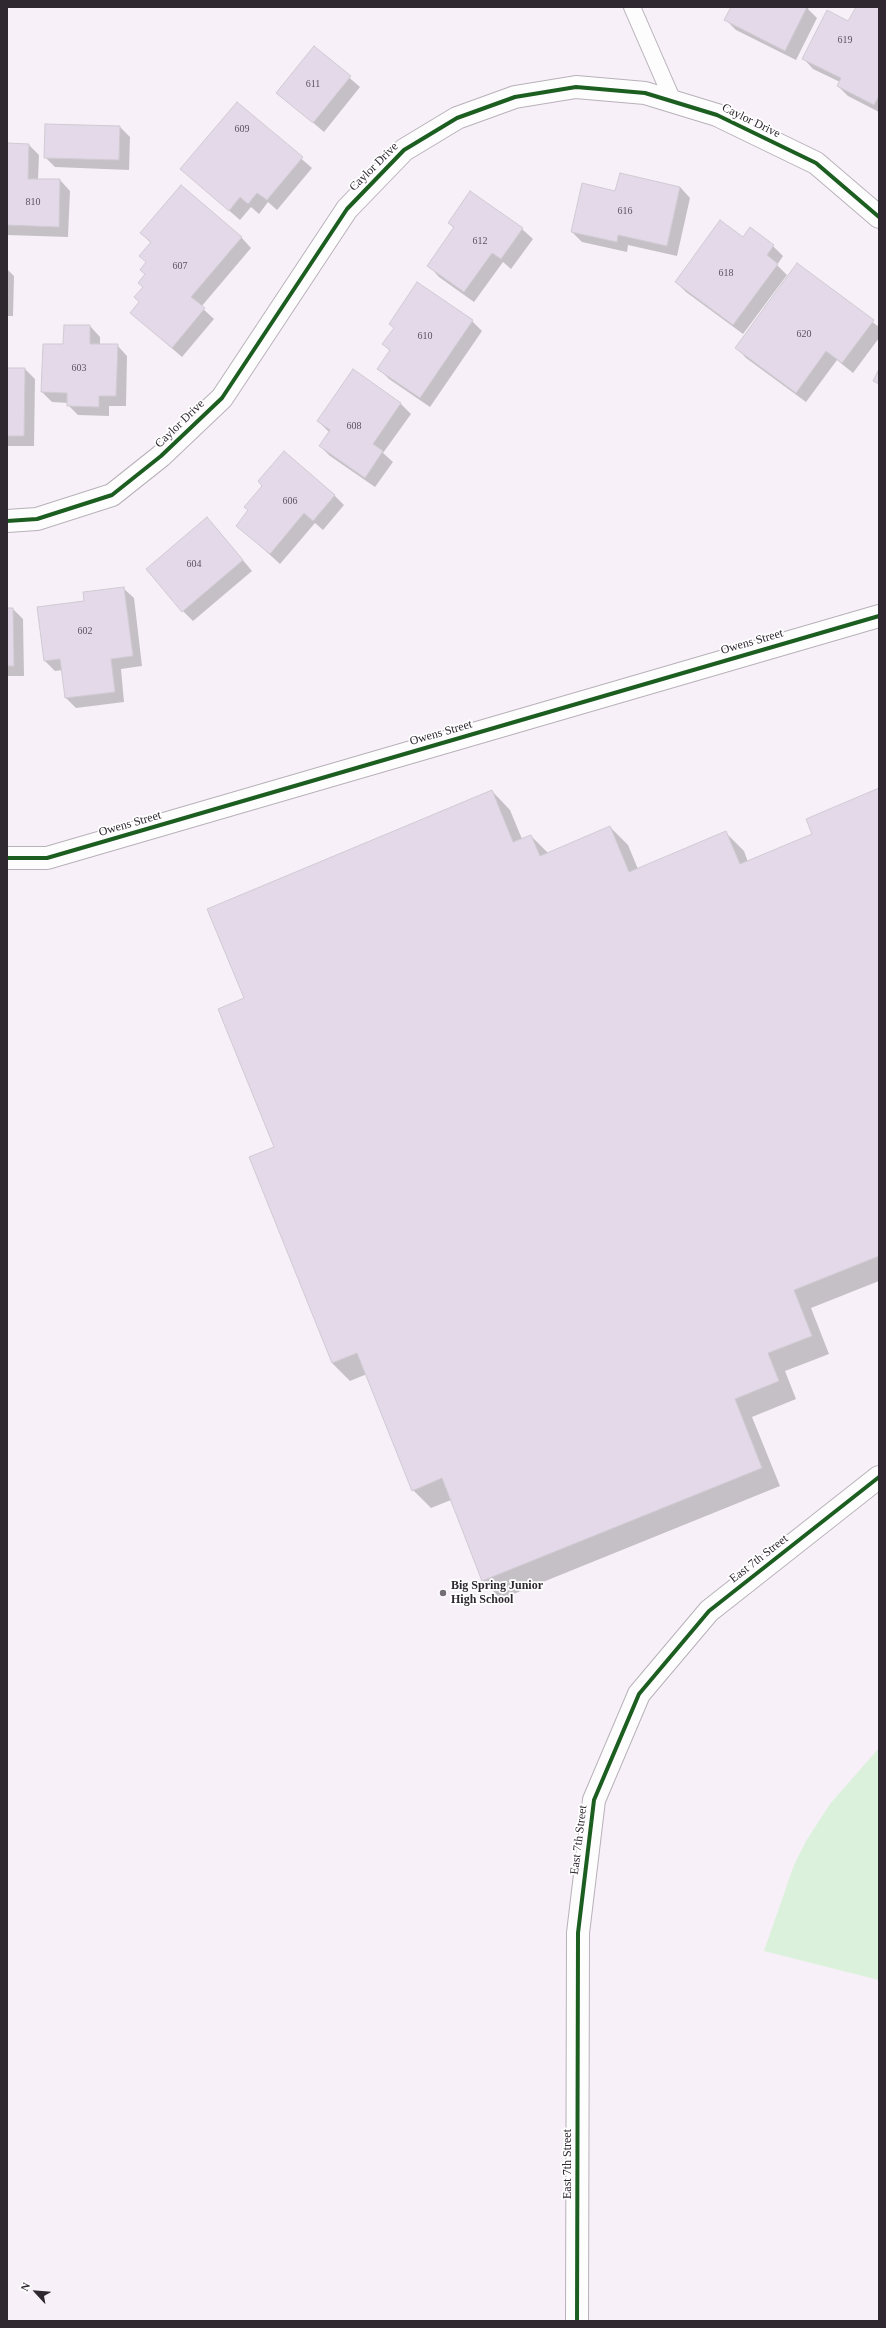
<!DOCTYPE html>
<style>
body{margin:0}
#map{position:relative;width:886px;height:2328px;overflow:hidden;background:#f7f0f8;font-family:"Times New Roman",serif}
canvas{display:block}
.frame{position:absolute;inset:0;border:8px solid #2f2831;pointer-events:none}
.north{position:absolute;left:16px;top:2272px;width:40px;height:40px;-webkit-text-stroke:3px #fff;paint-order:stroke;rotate:296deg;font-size:11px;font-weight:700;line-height:16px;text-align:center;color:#2f2831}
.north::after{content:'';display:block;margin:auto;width:14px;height:18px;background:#2f2831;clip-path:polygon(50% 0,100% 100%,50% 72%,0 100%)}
</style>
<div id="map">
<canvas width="886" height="2328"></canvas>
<div class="frame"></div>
<div class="north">N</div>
</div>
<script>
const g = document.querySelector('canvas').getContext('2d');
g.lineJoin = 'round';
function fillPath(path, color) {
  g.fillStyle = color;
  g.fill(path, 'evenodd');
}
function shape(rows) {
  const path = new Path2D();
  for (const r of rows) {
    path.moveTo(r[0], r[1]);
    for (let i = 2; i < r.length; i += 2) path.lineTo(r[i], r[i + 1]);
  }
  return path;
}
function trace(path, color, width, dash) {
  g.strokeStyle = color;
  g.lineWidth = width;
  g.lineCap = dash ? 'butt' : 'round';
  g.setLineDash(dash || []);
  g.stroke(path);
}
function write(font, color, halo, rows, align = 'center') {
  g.font = font + ' "Times New Roman",serif';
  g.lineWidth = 3.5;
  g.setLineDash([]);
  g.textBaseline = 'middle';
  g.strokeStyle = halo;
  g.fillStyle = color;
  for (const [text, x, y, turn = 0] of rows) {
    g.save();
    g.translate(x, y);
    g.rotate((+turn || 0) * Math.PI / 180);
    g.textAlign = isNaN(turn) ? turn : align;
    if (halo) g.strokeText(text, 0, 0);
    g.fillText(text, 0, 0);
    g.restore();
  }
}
const green = shape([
 [879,1748,879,1980,764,1951,794,1865,806,1841,830,1804]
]);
const shadow = shape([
 [733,7,809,7,808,9,817,18,796,60,736,30,726,20],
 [857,7,879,8,879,112,848,96,838,86,840,82,813,69,803,58,849,23],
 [314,47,360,87,324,132,277,92],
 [237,103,312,168,277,210,268,202,259,214,251,207,240,220,181,169],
 [120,127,130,137,129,170,55,167,45,157],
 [7,144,29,145,39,155,38,180,60,180,70,191,68,237,7,235],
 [680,187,690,198,677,256,628,245,627,252,582,242,572,232,616,192],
 [470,192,522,229,533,239,511,269,503,262,474,302,439,277,429,266,455,229,449,223],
 [141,233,241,237,251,248,201,307,214,319,182,357,131,313,140,302,151,243],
 [743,238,773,246,783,256,777,265,787,275,743,334,686,292,676,282],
 [797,265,879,327,879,338,853,373,837,360,806,402,746,358,736,347],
 [7,269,14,276,13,316,7,316],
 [472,321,482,331,430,407,389,379,379,369,390,351,383,344],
 [90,326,100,337,100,345,117,345,127,356,126,406,109,406,109,416,78,415,68,405,68,403,52,402,42,392,64,345],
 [7,369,25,369,35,379,34,446,7,446],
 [353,370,401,404,411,414,383,453,393,462,375,487,330,456,320,446,329,432,318,421],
 [334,495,344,505,323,530,315,523,280,564,237,525],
 [217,529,252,571,193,621,183,611],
 [123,588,134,598,142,666,121,669,124,702,76,708,66,698,63,670,55,671,45,661,38,608,85,602],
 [7,609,13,609,23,619,24,676,7,676],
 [879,789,879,1281,811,1308,829,1354,785,1371,796,1399,752,1417,780,1486,501,1599,483,1581,451,1500,431,1508,413,1490,367,1374,350,1381,332,1363,275,1147,245,999,492,791,510,810,522,839,531,836,549,854,610,827,628,845,638,869,726,833,744,851,748,862,813,835]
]);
const building = shape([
 [731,7,807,7,785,51,724,20,731,7],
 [856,7,879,7,879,96,874,105,837,86,841,78,802,59,827,10,848,21,856,7],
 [314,46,351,76,313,123,276,93,314,46],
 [237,102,303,157,267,200,257,193,248,204,240,197,229,211,180,169,237,102],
 [45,124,120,126,119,160,44,158,45,124],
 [7,143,29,144,28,179,60,179,59,227,7,225,7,143],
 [620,173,680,187,667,246,618,235,617,242,571,232,582,183,615,191,620,173],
 [181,185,242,237,191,297,205,308,172,348,130,313,139,302,134,297,143,287,138,283,145,274,140,270,146,262,139,256,151,242,140,233,181,185],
 [470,191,523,228,501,259,492,253,464,292,427,266,454,227,448,223,470,191],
 [720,220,743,237,750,227,774,245,767,255,778,264,733,325,675,282,720,220],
 [797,263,874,320,842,363,826,351,796,393,735,348,797,263],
 [417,282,473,320,420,398,377,369,390,350,382,344,394,328,389,324,417,282],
 [64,325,90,325,90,344,118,344,116,396,99,396,99,407,67,406,67,393,41,392,43,344,63,344,64,325],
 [7,368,25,368,24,436,7,436,7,368],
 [353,369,401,403,373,444,383,451,365,478,319,446,330,430,317,421,353,369],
 [879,369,879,384,873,381,879,369],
 [284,451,335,495,313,521,304,513,270,554,236,526,248,510,244,507,262,486,258,481,284,451],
 [207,517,243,560,182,612,146,569,207,517],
 [124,587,133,656,111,659,115,692,65,698,60,659,44,661,37,607,84,601,83,592,124,587],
 [7,608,13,608,14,666,7,666,7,608],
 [879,788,879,1256,794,1290,812,1336,768,1353,779,1381,735,1399,762,1468,482,1581,442,1478,412,1491,357,1353,332,1363,249,1157,274,1147,218,1009,244,998,207,909,492,790,513,842,531,835,540,856,610,826,629,872,726,831,740,864,812,834,806,819,879,788]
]);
const lane = shape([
 [632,7,673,101]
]);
const street = shape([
 [7,521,37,519,112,495,161,456,222,398,347,209,404,150,457,118,515,97,576,87,645,93,717,115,816,163,879,217],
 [7,858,47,858,879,616],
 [577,2321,578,1933,594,1800,639,1694,709,1611,879,1477]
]);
const cycleway = shape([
 [7,521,37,519,112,495,161,456,222,398,347,209,404,150,457,118,515,97,576,87,645,93,717,115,816,163,879,217],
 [7,858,47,858,879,616],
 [577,2321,578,1933,594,1800,639,1694,709,1611,879,1477]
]);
const markers = [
 [443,1593,4,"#756e77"]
];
const numberNames = [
 ["619",845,40],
 ["611",313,84],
 ["609",242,129],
 ["810",33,202],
 ["616",625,211],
 ["612",480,241],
 ["607",180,266],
 ["618",726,273],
 ["620",804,334],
 ["610",425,336],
 ["603",79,368],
 ["608",354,426],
 ["606",290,501],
 ["604",194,564],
 ["602",85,631]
];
const streetNames = [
 ["Caylor Drive",751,121,26],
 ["Caylor Drive",374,167,-45],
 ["Caylor Drive",180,424,-44],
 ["Owens Street",752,642,-16],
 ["Owens Street",441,733,-16],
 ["Owens Street",130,824,-16],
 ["East 7th Street",759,1559,-38],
 ["East 7th Street",579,1840,-83],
 ["East 7th Street",568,2164,-90]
];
const poiNames = [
 ["Big Spring Junior",451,1586],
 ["High School",451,1600]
];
fillPath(green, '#dbf1db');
fillPath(shadow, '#0003');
fillPath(building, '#e3d9e8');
trace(building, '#d0cbd3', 1);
trace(lane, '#b8b1b9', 18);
trace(street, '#b8b1b9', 24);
trace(lane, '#fefdfe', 16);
trace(street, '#fefdfe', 22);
trace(cycleway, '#1b5e20', 4);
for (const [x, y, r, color] of markers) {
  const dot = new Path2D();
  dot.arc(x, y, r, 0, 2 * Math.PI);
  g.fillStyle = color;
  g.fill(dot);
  trace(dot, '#fff', 1.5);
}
write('10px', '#5c545f', null, numberNames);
write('12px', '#2f2831', '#fff', streetNames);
write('bold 12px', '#2f2831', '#fff', poiNames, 'left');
</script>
